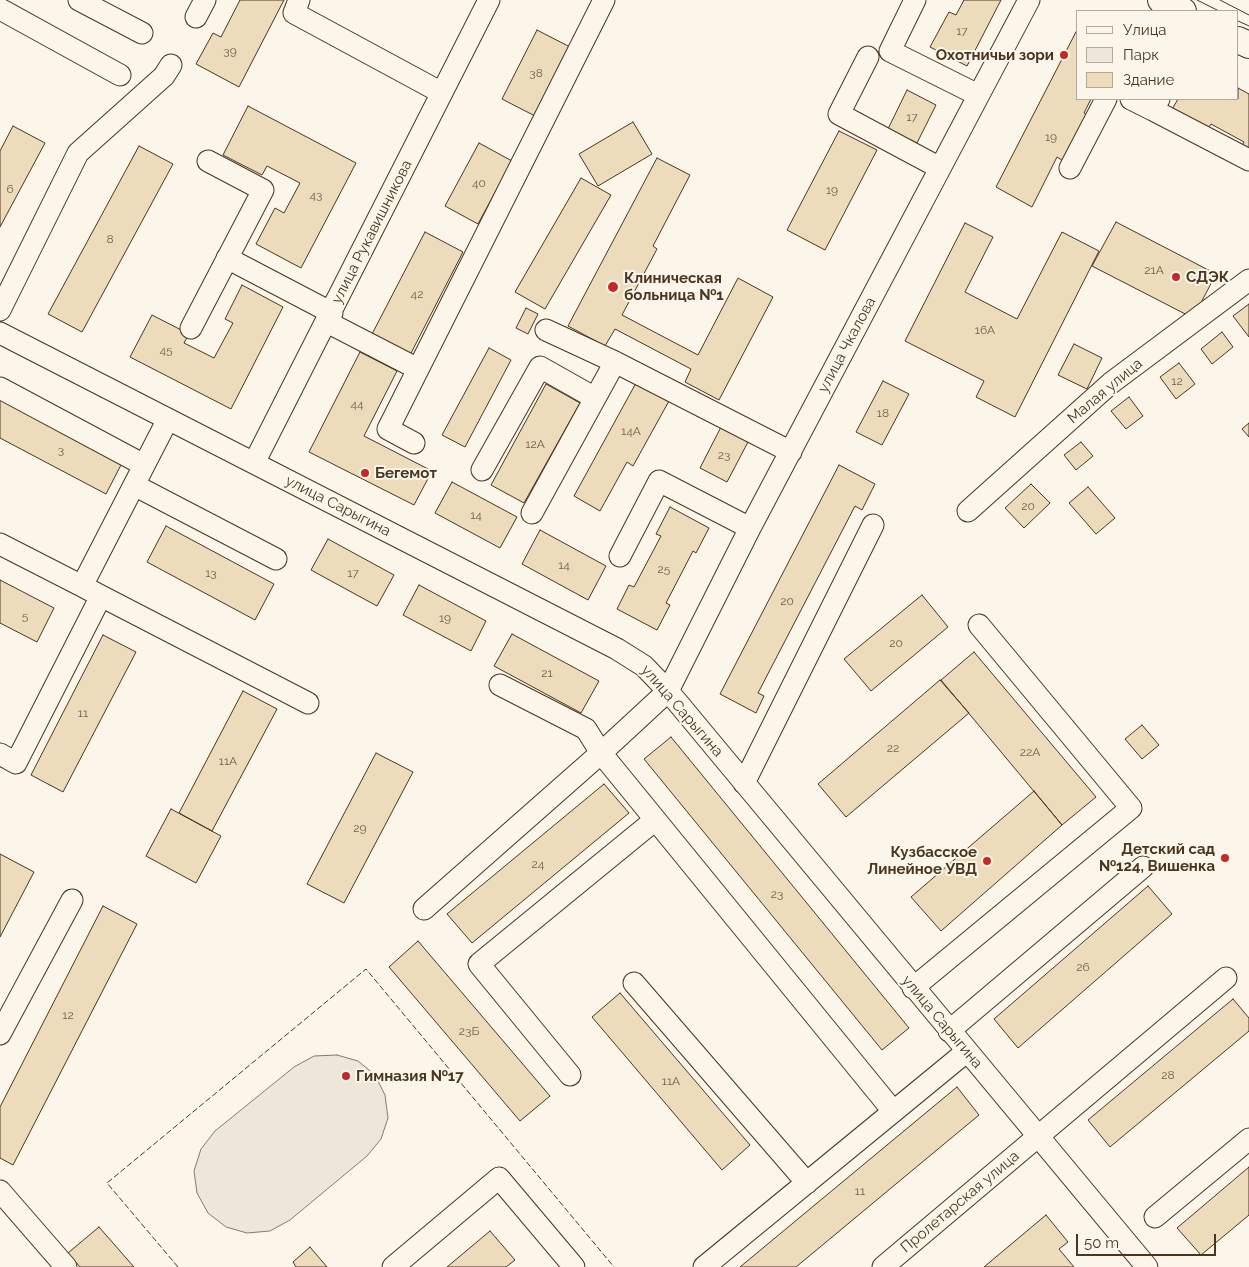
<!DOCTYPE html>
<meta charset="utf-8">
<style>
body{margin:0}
#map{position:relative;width:1249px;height:1267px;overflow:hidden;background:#fbf6e9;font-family:Raleway,sans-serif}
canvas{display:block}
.legend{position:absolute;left:1076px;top:10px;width:162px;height:90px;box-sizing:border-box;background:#fbf6e9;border:1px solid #b4a999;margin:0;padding:6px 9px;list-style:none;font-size:15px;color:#4a3520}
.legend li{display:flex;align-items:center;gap:10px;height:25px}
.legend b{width:25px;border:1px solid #b4a999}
.scale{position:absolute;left:1076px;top:1234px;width:140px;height:22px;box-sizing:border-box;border:2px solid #4a3520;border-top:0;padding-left:6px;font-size:15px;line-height:18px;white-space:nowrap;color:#4a3520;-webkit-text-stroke:4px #fbf6e9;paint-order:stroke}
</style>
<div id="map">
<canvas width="1249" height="1267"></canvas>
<ul class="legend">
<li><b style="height:6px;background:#fbf6e9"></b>Улица</li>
<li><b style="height:14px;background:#ede6d9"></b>Парк</li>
<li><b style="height:14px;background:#ecdcbc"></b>Здание</li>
</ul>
<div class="scale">50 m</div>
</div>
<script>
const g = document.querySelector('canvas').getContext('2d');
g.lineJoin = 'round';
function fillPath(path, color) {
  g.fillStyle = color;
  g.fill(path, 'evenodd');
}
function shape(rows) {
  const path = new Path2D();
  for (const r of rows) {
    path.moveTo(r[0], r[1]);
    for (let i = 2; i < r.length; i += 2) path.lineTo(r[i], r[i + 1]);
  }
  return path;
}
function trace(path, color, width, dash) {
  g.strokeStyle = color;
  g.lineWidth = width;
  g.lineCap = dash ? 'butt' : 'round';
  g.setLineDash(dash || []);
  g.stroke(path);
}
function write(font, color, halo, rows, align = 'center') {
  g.font = font + ' Raleway,sans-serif';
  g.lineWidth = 4;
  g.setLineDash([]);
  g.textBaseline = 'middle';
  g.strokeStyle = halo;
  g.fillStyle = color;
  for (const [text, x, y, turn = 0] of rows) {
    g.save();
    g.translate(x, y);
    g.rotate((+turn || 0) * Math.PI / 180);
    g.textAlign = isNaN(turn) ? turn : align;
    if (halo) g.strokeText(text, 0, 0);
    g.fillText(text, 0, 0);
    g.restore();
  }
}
const green = shape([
 [337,1055,358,1061,375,1075,385,1095,388,1118,381,1139,367,1156,290,1220,270,1231,247,1233,226,1227,208,1213,197,1193,194,1171,201,1149,215,1131,294,1067,314,1056,337,1055]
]);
const building = shape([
 [240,0,284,0,239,87,196,64,213,33,221,37,240,0],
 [964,0,1001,0,967,66,930,47,949,12,956,15,964,0],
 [1078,28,1078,99,1091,99,1084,113,1091,118,1068,164,1057,157,1032,207,996,187,1078,28],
 [537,30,570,47,535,116,502,99,537,30],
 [1238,88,1249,94,1249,151,1241,147,1244,142,1211,124,1207,130,1171,111,1178,99,1238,99,1238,88],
 [907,90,936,105,917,143,888,129,907,90],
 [248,106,356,163,301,268,256,244,275,208,284,213,300,183,267,166,262,175,223,155,248,106],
 [633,122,652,154,598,186,579,154,633,122],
 [13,126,45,143,0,227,0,151,13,126],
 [839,131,877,150,825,250,787,230,839,131],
 [479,143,512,161,478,224,445,206,479,143],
 [139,146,173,164,82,332,48,314,139,146],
 [657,158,690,175,653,246,657,249,622,315,698,355,738,278,773,297,719,400,685,382,691,369,615,329,605,346,568,326,657,158],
 [581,178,611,195,545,309,515,292,581,178],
 [1116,222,1216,274,1193,318,1092,266,1116,222],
 [965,223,993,237,965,292,1017,319,1062,232,1099,251,1015,417,976,397,984,381,905,341,965,223],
 [425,232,463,252,409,357,371,336,425,232],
 [242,285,283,307,231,409,130,357,152,315,189,334,184,343,214,358,233,323,225,319,242,285],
 [1249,304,1249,337,1233,316,1249,304],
 [526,308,538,314,528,334,516,328,526,308],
 [1222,332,1233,347,1212,364,1201,349,1222,332],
 [1074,344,1102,358,1087,389,1058,375,1074,344],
 [489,348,511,360,465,447,442,435,489,348],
 [360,352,397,371,364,436,432,471,414,505,309,452,360,352],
 [1179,363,1195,384,1176,399,1160,377,1179,363],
 [883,381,909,394,882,445,856,432,883,381],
 [636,383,669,401,633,466,627,462,600,511,574,496,636,383],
 [546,384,580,403,524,503,491,485,546,384],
 [1129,397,1143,416,1126,429,1111,411,1129,397],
 [0,398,122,463,106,494,0,438,0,398],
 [1249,423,1249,437,1242,429,1249,423],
 [721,427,748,442,727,482,700,468,721,427],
 [1081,442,1093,456,1076,470,1064,455,1081,442],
 [839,465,875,484,862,510,855,506,758,693,764,696,756,713,720,694,839,465],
 [452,482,517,517,500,548,435,513,452,482],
 [1031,484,1050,503,1024,528,1005,508,1031,484],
 [1088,487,1115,518,1096,534,1069,503,1088,487],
 [670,507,709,528,696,553,693,551,666,603,670,605,657,630,617,609,629,585,634,587,661,536,656,534,670,507],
 [166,526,274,584,255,620,147,562,166,526],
 [540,530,606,566,588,600,522,564,540,530],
 [328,539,394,575,377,606,311,570,328,539],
 [0,580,54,608,37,642,0,623,0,580],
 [419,585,486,621,471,651,403,615,419,585],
 [922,595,948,627,871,691,844,659,922,595],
 [512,634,599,681,581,713,494,666,512,634],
 [103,635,136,652,63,792,31,775,103,635],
 [974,652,1096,797,1062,825,941,680,974,652],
 [940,680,969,713,846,817,818,784,940,680],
 [243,691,277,709,212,831,179,813,243,691],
 [1142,725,1159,745,1142,759,1125,739,1142,725],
 [671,737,909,1028,882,1050,644,759,671,737],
 [376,753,413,772,344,903,307,884,376,753],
 [604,784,629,813,472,943,447,914,604,784],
 [1034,791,1062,825,941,931,911,897,1034,791],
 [171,809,221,836,196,883,146,856,171,809],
 [0,854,34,872,0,937,0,854],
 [1148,886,1172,914,1018,1048,994,1019,1148,886],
 [103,906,137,924,13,1165,0,1158,0,1107,103,906],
 [418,941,550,1096,520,1121,389,967,418,941],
 [620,993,750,1145,722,1170,592,1017,620,993],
 [1233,999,1249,1018,1249,1031,1110,1147,1088,1120,1233,999],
 [957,1087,979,1115,796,1267,740,1267,957,1087],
 [1249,1167,1249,1215,1201,1255,1177,1228,1249,1167],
 [1046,1215,1068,1242,1059,1249,1074,1267,984,1267,1046,1215],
 [99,1227,134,1267,80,1267,68,1253,99,1227],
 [490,1231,515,1260,506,1267,447,1267,490,1231],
 [310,1247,327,1267,296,1267,293,1262,310,1247]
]);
const minor = shape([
 [79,0,142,33],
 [299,0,294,13,442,93],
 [915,0,890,51,978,95],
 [0,9,120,75],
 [196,17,205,0],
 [868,57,839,114,940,168],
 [1131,99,1153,110,1159,99],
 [1153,110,1249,160],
 [1070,168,1106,99],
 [227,258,332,313],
 [0,310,78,153,164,76,171,65],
 [327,322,418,369],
 [191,328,263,190,208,161],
 [546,330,615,362,791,452],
 [0,333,617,649,644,666,668,691,1147,1267],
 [0,388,144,465],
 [414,443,388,429,604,0],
 [254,463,489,0],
 [482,470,540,367,595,398],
 [134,485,276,559],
 [968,511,1111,383,1249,280],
 [532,513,615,362],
 [0,544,82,586],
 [620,556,659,481,750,528],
 [101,596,308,703],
 [0,754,16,763,101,596,82,586,168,419],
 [744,783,873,525],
 [424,909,601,753,586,729,500,685],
 [634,983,807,1183],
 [913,988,1131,808,979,625],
 [949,1031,1143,867],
 [0,1034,72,900],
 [570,1075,479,964,655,820],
 [893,1111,601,753,668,691,750,528,1029,0],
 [0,1191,66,1267],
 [1155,1217,1249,1139],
 [393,1267,499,1178,574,1267],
 [704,1267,966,1052],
 [883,1267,1226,978]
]);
const major = shape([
 [1161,0,1183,11],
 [1238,40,1249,45]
]);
const tram = shape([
 [1197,0,1219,11],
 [1220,0,1249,15],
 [1238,21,1249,26]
]);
const fence = shape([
 [178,1267,107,1183,366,969,614,1267]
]);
const markers = [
 [1064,55,5,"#c62828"],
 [1176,277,5,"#c62828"],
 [613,287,6,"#c62828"],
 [365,473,5,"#c62828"],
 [1225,858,5,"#c62828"],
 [987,861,5,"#c62828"],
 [346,1076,5,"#c62828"]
];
const numberNames = [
 ["17",962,31],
 ["39",230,51],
 ["38",536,73],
 ["17",912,117],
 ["19",1051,137],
 ["40",479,183],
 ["6",10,189],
 ["19",832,190],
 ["43",316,195],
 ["8",110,239],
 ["21А",1154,270],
 ["42",417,294],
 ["16А",985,330],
 ["45",166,350],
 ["12",1177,381],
 ["44",357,404],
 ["18",883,413],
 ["14А",631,431],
 ["12А",535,444],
 ["3",61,450],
 ["23",724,455],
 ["20",1028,506],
 ["14",476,515],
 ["14",564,565],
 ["25",664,569],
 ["13",211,573],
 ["17",353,573],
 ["20",787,601],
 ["5",25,616],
 ["19",445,618],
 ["20",896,643],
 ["21",547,673],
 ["11",83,713],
 ["22",893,748],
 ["22А",1030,752],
 ["11А",228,761],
 ["29",360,828],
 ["24",538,864],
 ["23",777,894],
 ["26",1083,967],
 ["12",68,1015],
 ["23Б",469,1031],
 ["28",1168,1075],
 ["11А",671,1081],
 ["11",860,1191]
];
const poiNames = [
 ["Охотничьи зори",1054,55,"right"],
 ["СДЭК",1186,277],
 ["Клиническая",624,278],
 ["больница №1",624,295],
 ["Бегемот",375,473],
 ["Детский сад",1215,849,"right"],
 ["№124, Вишенка",1215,866,"right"],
 ["Кузбасское",977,852,"right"],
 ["Линейное УВД",977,869,"right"],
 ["Гимназия №17",356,1076]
];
const streetNames = [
 ["улица Рукавишникова",372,232,-63],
 ["улица Чкалова",847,345,-62],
 ["Малая улица",1105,391,-40],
 ["улица Сарыгина",338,506,27],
 ["улица Сарыгина",682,711,49],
 ["улица Сарыгина",942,1022,50],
 ["Пролетарская улица",960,1202,-40]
];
fillPath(green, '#ede6d9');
trace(green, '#887966', 1);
fillPath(building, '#ecdcbc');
trace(building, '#4a3520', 1);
trace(minor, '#4a3520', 23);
trace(major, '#4a3520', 28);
trace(minor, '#fbf6e9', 21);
trace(major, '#fbf6e9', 26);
trace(tram, '#4a3520', 1);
trace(fence, '#4a3520', 1, [6, 2.5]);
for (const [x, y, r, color] of markers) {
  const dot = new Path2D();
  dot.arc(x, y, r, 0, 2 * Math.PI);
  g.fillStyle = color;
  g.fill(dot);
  trace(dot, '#fbf6e9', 2);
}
write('12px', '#725f47', null, numberNames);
write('bold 15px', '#4a3520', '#fbf6e9', poiNames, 'left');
write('15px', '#4a3520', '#fbf6e9', streetNames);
</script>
